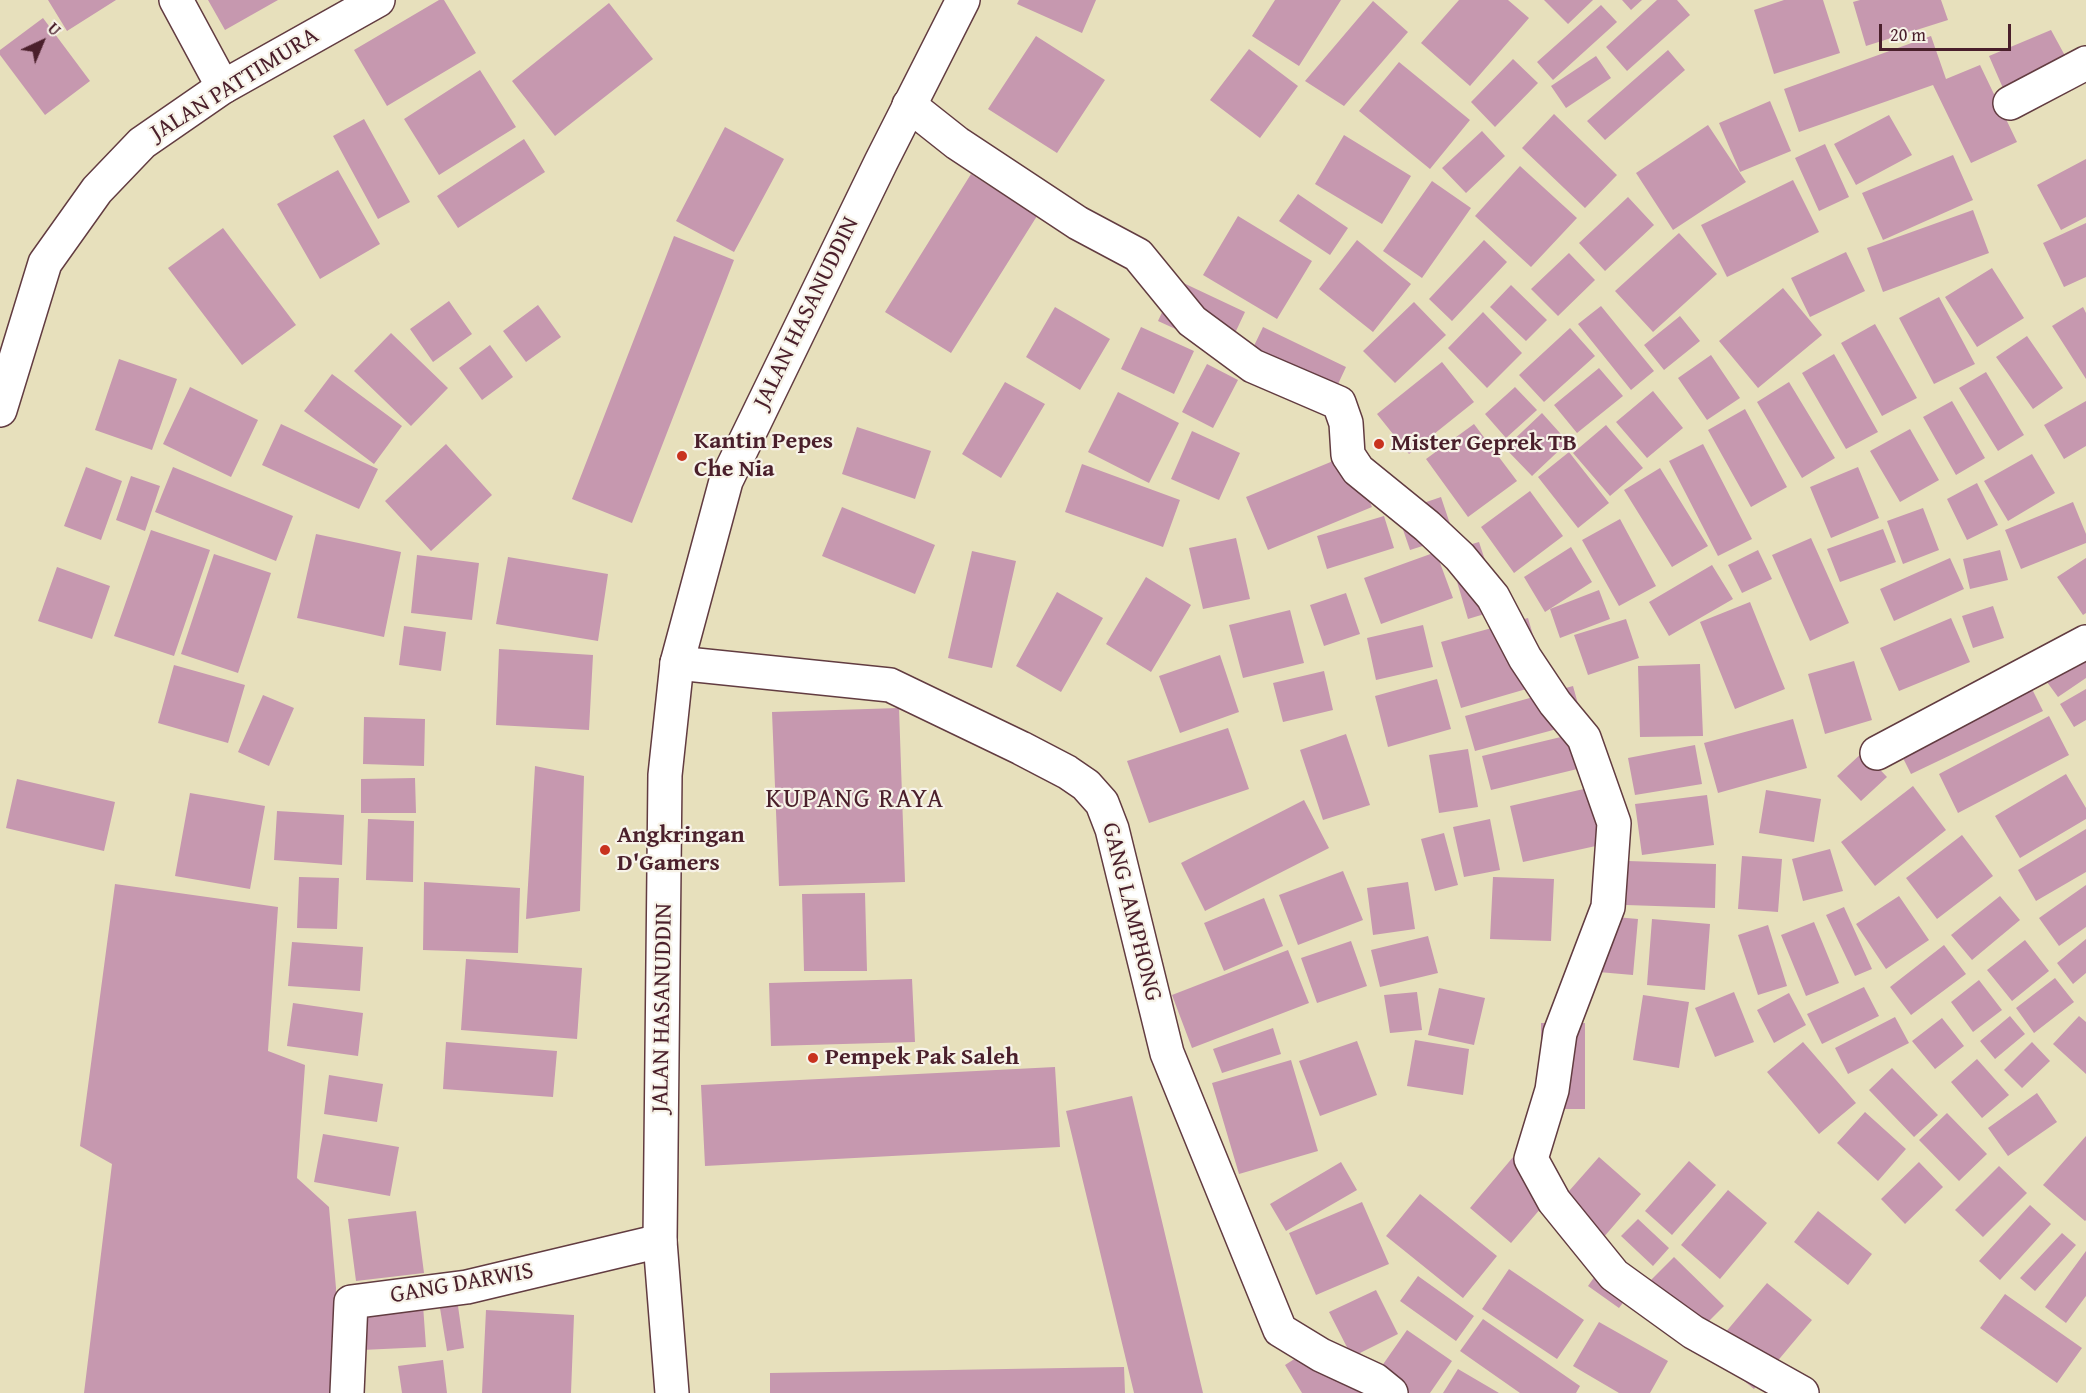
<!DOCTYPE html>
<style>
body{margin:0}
#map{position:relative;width:2086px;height:1393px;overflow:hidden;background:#e7e0bc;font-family:"Gentium Book Plus",serif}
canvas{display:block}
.north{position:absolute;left:12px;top:12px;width:60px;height:60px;-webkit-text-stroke:4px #f7f3e8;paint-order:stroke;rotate:44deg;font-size:16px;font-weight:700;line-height:24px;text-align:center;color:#4a1f2b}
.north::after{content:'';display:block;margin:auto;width:21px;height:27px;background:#4a1f2b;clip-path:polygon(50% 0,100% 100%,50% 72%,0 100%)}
.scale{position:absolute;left:1879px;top:24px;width:132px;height:27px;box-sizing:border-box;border:3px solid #4a1f2b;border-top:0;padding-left:8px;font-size:18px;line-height:21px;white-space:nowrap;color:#4a1f2b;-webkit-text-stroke:4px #f7f3e8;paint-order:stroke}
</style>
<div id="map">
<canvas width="2086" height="1393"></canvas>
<div class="north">U</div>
<div class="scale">20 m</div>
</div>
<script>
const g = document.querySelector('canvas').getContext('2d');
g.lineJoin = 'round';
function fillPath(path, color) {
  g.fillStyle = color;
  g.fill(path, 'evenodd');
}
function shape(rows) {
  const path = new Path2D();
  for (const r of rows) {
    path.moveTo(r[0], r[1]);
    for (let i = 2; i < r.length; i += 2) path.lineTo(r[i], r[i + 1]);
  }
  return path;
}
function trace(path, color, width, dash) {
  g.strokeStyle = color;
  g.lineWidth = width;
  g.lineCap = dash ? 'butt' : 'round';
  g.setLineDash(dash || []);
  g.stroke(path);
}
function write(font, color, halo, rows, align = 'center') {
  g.font = font + ' "Gentium Book Plus",serif';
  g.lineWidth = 4.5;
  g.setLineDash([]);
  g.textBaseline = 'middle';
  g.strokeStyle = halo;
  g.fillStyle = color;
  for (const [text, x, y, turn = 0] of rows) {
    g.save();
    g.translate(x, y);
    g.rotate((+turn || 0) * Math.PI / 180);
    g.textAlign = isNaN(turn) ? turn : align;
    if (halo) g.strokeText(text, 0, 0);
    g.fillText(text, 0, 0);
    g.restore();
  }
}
const building = shape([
 [48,0,116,0,67,31],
 [208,0,278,0,225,30],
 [439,0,444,0,476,53,387,106,354,50],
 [1019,0,1096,0,1082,33,1017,4],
 [1275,0,1341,0,1299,66,1252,36],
 [1459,0,1508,0,1529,18,1470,86,1421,43],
 [1544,0,1593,0,1568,24],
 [1622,0,1642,0,1631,10],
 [1657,0,1677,0,1690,15,1627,71,1606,47],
 [1784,0,1823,0,1840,53,1774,74,1754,10],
 [1860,0,1941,0,1948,20,1866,46,1853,2],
 [1373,1,1408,32,1344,106,1305,81],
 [609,3,653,59,555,136,512,81],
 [1601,5,1617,22,1553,80,1537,62],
 [43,18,90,81,45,115,0,55,0,50],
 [2051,30,2069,63,2006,95,1989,56],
 [1036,36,1105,80,1057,153,988,109],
 [1931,36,1946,79,1980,65,2017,142,1971,163,1933,85,1799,132,1784,89],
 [1249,49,1298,86,1260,138,1210,100],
 [1668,50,1685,70,1605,140,1587,121],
 [1596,56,1611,78,1566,108,1551,86],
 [1513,59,1538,83,1495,127,1471,102],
 [1399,62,1470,120,1430,169,1359,111],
 [480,70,516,127,439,175,404,119],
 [1770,101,1791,151,1740,172,1719,123],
 [1554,114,1617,175,1585,208,1522,148],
 [1889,115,1912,155,1856,185,1834,144],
 [364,119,410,202,378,219,333,136],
 [1708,125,1746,182,1673,230,1636,173],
 [725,127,784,159,734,252,676,221],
 [1482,131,1505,156,1466,193,1442,168],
 [1344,135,1411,176,1382,224,1315,184],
 [524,139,545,172,458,228,437,196],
 [1825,144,1849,197,1819,211,1795,158],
 [1953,155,1973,200,1883,240,1862,193],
 [2086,159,2086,217,2061,230,2037,185],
 [1520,166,1577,218,1531,267,1475,216],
 [338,170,380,244,320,279,277,204],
 [971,174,1037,216,951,353,885,312],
 [1793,180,1819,232,1727,277,1701,225],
 [1432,181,1471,208,1422,278,1383,251],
 [1298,194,1348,228,1330,255,1279,221],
 [1628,197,1654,225,1605,271,1579,243],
 [1973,210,1989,253,1883,292,1867,248],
 [1238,216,1312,261,1277,319,1203,275],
 [2086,223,2086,277,2064,287,2043,243],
 [223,228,296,325,242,365,168,268],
 [1679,233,1717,274,1653,332,1615,291],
 [674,236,734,260,632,523,572,499],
 [1357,240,1411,284,1373,332,1319,289],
 [1484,240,1507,262,1452,321,1429,299],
 [1846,252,1865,291,1810,317,1791,278],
 [1569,253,1595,280,1558,316,1531,289],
 [1992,268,2024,318,1977,347,1945,297],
 [1177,280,1245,312,1226,352,1158,321],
 [1511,285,1547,320,1526,341,1490,307],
 [1783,288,1822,335,1758,388,1719,341],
 [1939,297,1975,364,1934,384,1899,318],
 [449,301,472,334,433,362,410,329],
 [1414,302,1446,335,1395,383,1363,351],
 [538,305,561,337,526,362,503,331],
 [1601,306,1654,371,1631,390,1578,324],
 [1055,307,1110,339,1080,390,1026,357],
 [2083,307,2086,313,2086,379,2052,326],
 [1483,312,1522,353,1487,388,1448,348],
 [1680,316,1700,341,1664,370,1644,345],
 [1875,324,1917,398,1882,416,1841,343],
 [1141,327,1194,351,1174,394,1121,369],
 [1263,327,1346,367,1325,412,1242,371],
 [1570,328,1595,356,1544,402,1519,375],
 [391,333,448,388,411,426,354,371],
 [2027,336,2063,388,2033,409,1996,357],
 [490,345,513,377,482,400,459,368],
 [1834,354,1878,432,1846,449,1802,373],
 [1711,355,1740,398,1707,420,1678,378],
 [119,359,177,379,152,450,95,430],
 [1442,362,1474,402,1409,454,1377,414],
 [1207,364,1238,380,1213,428,1182,412],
 [1599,368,1623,396,1577,433,1554,405],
 [1986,372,2024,435,1998,451,1959,388],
 [332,374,402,426,374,464,304,411],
 [1005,382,1045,404,1001,478,962,454],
 [1789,382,1835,458,1802,478,1757,402],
 [190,387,258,420,231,477,163,444],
 [1515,387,1537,410,1506,438,1485,414],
 [1653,391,1683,428,1647,458,1616,422],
 [1118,392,1179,423,1149,483,1088,452],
 [1952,401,1985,458,1956,475,1923,417],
 [2086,401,2086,446,2064,459,2044,425],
 [1745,409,1787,487,1751,507,1708,430],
 [1542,413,1568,442,1532,476,1505,448],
 [281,424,378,469,359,509,262,465],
 [1474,424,1517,481,1468,517,1426,459],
 [1606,425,1643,468,1610,496,1573,453],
 [857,427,931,451,915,499,842,474],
 [1910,429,1939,480,1900,502,1870,451],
 [1192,431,1240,453,1219,500,1171,479],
 [446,444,492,495,431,551,385,501],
 [1703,444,1752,539,1718,556,1669,461],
 [1569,452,1609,503,1578,528,1538,477],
 [1350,454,1372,507,1268,550,1246,497],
 [2032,454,2055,493,2008,521,1984,481],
 [1082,464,1180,500,1163,547,1065,512],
 [86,467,122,481,101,540,64,526],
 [173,467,293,516,276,561,155,512],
 [1858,467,1879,518,1831,538,1810,487],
 [1660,468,1708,546,1672,567,1624,490],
 [131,476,160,486,145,531,116,520],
 [1977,483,1998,525,1967,540,1947,499],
 [1530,491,1563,536,1514,573,1481,527],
 [1441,497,1454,536,1410,550,1397,512],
 [2073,502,2086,534,2086,543,2021,569,2005,530],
 [842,507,935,545,915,594,822,556],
 [1923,508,1939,550,1903,564,1887,521],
 [1384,516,1394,548,1327,569,1317,536],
 [1620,519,1656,586,1619,606,1582,540],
 [1883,529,1896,562,1840,582,1827,549],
 [151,530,210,550,174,656,114,636],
 [316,534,401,552,384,637,297,618],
 [1236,538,1250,599,1203,609,1189,548],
 [1811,538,1849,623,1810,641,1772,555],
 [1479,542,1501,609,1468,619,1448,551],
 [1571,547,1592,582,1545,612,1524,577],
 [1758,550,1772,579,1742,593,1728,565],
 [2000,550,2008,580,1970,589,1963,559],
 [972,551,1016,561,992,668,948,658],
 [1436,552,1453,598,1381,624,1364,578],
 [214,554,271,573,238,673,181,654],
 [417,555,479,563,472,620,411,613],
 [508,557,608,574,598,641,496,624],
 [1950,558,1964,589,1894,621,1880,589],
 [2086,558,2086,613,2083,615,2057,577],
 [1712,565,1733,599,1669,636,1649,602],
 [57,567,110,586,92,639,38,621],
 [1146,577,1191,605,1151,672,1106,644],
 [1599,590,1610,619,1560,638,1550,609],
 [1057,592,1103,618,1061,692,1016,666],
 [1346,593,1360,634,1324,646,1310,605],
 [1750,602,1785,689,1735,709,1700,622],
 [1993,606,2004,638,1973,648,1962,616],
 [1290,610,1304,663,1243,678,1229,625],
 [1528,618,1547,683,1461,708,1441,642],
 [1951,618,1970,662,1899,691,1880,648],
 [1626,619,1639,658,1588,675,1574,635],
 [1423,625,1433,667,1376,680,1367,638],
 [404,626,446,632,441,671,399,665],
 [499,649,593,655,589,730,496,725],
 [1220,655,1239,712,1180,733,1159,676],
 [2086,656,2086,678,2058,697,2047,682],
 [1854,661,1872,720,1825,734,1808,674],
 [1700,664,1703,736,1640,737,1638,666],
 [174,665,245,685,228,743,158,723],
 [1324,671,1333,710,1283,722,1273,683],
 [1437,679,1451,729,1388,747,1375,696],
 [1573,686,1583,722,1475,751,1465,716],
 [2031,687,2043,711,1911,774,1899,750],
 [2086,689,2086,720,2074,727,2060,704],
 [263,695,294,708,269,766,238,752],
 [899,708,905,882,779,886,772,712],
 [2049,716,2069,755,1958,813,1939,774],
 [364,717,425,719,424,766,363,764],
 [1793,719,1807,768,1718,793,1704,743],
 [1228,728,1249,789,1149,823,1127,761],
 [1594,729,1602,763,1491,790,1482,756],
 [1346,734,1370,805,1323,820,1300,750],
 [1695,745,1702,784,1635,795,1628,758],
 [1468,749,1478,807,1439,813,1429,755],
 [1863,752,1887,777,1861,801,1837,776],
 [535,766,584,776,580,911,526,919],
 [2066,774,2086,808,2086,819,2020,858,1995,816],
 [415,778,416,813,361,813,361,779],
 [17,779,115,802,104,851,6,828],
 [1601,785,1614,842,1523,862,1510,806],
 [1913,786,1946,830,1875,886,1841,842],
 [1766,790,1821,799,1814,842,1759,833],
 [190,793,265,806,250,889,175,876],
 [1707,795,1714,845,1642,855,1635,804],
 [1304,800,1329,848,1205,911,1181,863],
 [277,811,344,815,342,865,274,860],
 [368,819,414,821,413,882,366,880],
 [1490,819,1500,870,1464,877,1453,827],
 [2086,829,2086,872,2036,901,2018,870],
 [1444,833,1458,885,1435,891,1421,839],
 [1962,835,1993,876,1937,919,1906,878],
 [1830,849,1843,891,1803,901,1792,859],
 [1742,856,1782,859,1778,912,1738,909],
 [1628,861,1716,864,1715,908,1626,905],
 [1343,871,1363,920,1298,945,1279,895],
 [299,877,339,878,337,929,297,928],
 [1493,877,1554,879,1551,941,1490,939],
 [424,882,520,888,518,953,423,950],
 [1408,882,1415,929,1373,935,1367,888],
 [115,884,278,907,268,1051,305,1065,297,1178,329,1207,336,1288,334,1393,84,1393,112,1164,80,1146],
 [2086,885,2086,927,2059,946,2039,918],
 [865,893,867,971,804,971,802,894],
 [1899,896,1929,940,1886,969,1856,924],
 [2000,896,2020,920,1972,960,1951,935],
 [1264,898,1283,946,1224,971,1204,923],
 [1844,907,1872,969,1855,976,1826,915],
 [1592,915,1638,919,1633,975,1587,971],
 [1652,919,1710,924,1705,990,1647,985],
 [1814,922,1839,983,1806,996,1781,935],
 [1768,925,1787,986,1758,995,1738,935],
 [1428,936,1438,973,1380,987,1371,950],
 [2086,939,2086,973,2073,984,2057,963],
 [2025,940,2049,971,2012,1001,1987,970],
 [1351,941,1367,986,1317,1003,1301,958],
 [292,942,363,947,360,991,288,986],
 [1944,945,1966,974,1911,1015,1890,987],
 [1288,950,1309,1003,1192,1048,1172,995],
 [466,959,582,968,577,1039,461,1030],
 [2055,978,2074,1002,2034,1033,2016,1008],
 [912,979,915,1042,771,1046,769,983],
 [1979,980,2002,1010,1973,1032,1951,1002],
 [1864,987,1879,1016,1822,1044,1807,1014],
 [1439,988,1485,998,1474,1045,1428,1035],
 [1417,992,1422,1030,1390,1033,1384,995],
 [1734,992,1754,1042,1715,1057,1695,1008],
 [1789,993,1806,1025,1774,1043,1757,1010],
 [1643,995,1689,1002,1679,1068,1633,1060],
 [293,1003,363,1013,358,1056,287,1046],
 [2010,1016,2025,1034,1995,1059,1980,1041],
 [2079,1016,2086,1022,2086,1074,2053,1044],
 [1895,1017,1909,1043,1848,1074,1835,1048],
 [1942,1018,1964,1046,1935,1069,1912,1041],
 [1541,1023,1585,1023,1585,1109,1541,1109],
 [1273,1028,1281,1054,1222,1073,1213,1049],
 [1415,1040,1469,1049,1463,1095,1407,1086],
 [1357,1041,1377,1095,1320,1116,1299,1061],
 [446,1042,557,1051,553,1097,443,1089],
 [1803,1042,1856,1103,1819,1134,1767,1072],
 [2032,1042,2050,1061,2022,1088,2004,1070],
 [1977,1059,2009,1095,1982,1118,1951,1082],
 [1291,1060,1318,1151,1239,1174,1212,1083],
 [1055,1067,1060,1147,705,1166,701,1085],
 [1892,1068,1938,1115,1914,1137,1869,1090],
 [329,1075,383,1084,377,1122,324,1114],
 [2037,1093,2057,1122,2008,1156,1988,1128],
 [1132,1096,1203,1393,1134,1393,1066,1111],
 [1865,1112,1906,1149,1878,1181,1837,1143],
 [1947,1113,1987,1154,1959,1181,1919,1140],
 [323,1134,399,1147,390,1196,314,1182],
 [2086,1136,2086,1220,2085,1221,2043,1185],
 [1519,1150,1560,1186,1511,1243,1470,1208],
 [1599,1157,1641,1194,1590,1253,1547,1216],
 [1689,1161,1716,1185,1672,1235,1645,1211],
 [1341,1162,1357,1190,1286,1231,1270,1204],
 [1919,1162,1943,1187,1905,1224,1881,1199],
 [1999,1166,2027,1193,1983,1237,1955,1210],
 [1728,1190,1767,1223,1720,1279,1681,1245],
 [1420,1194,1497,1256,1463,1298,1386,1236],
 [1362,1202,1389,1264,1316,1295,1289,1233],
 [2030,1205,2051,1224,2000,1280,1979,1261],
 [416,1211,424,1273,356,1281,348,1219],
 [1818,1211,1872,1254,1848,1285,1794,1242],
 [1638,1219,1669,1248,1653,1266,1621,1236],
 [2062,1233,2076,1245,2035,1291,2020,1278],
 [2086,1251,2086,1296,2066,1323,2045,1307],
 [1612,1252,1643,1276,1619,1308,1588,1286],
 [1674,1257,1724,1306,1686,1344,1636,1295],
 [1509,1269,1584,1320,1557,1359,1482,1309],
 [1418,1276,1474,1316,1456,1341,1400,1301],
 [1767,1283,1812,1320,1754,1389,1709,1352],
 [1376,1290,1398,1334,1352,1357,1329,1312],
 [2005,1294,2082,1348,2057,1383,1980,1328],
 [457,1299,464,1348,447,1351,439,1302],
 [423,1305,426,1347,362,1350,360,1308],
 [486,1310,574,1315,571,1393,482,1393],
 [1483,1319,1580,1386,1576,1393,1520,1393,1460,1351],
 [1599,1322,1668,1361,1650,1393,1619,1393,1573,1366],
 [1407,1330,1452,1361,1430,1393,1406,1393,1377,1373],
 [1326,1339,1360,1393,1302,1393,1285,1365],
 [443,1360,447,1393,402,1393,398,1366],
 [1124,1367,1125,1393,770,1393,770,1373],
 [1458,1369,1499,1393,1443,1393]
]);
const minor = shape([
 [176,0,223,87],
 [2010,103,2086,63],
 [909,105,957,143,1078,223,1138,255,1192,321,1253,366,1339,403,1346,423,1348,455,1358,470,1427,526,1460,557,1493,597,1525,658,1555,703,1584,738,1614,823,1608,907,1560,1033,1552,1090,1531,1159,1554,1201,1614,1275,1693,1332,1802,1393],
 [677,663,890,685,1021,748,1067,772,1086,785,1102,803,1112,829,1167,1053,1280,1330,1321,1355,1375,1380,1391,1393],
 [1877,753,2086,642],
 [347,1393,351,1302,467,1287,660,1241]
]);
const primary = shape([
 [0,410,45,263,97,190,142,143,223,87,378,0],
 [672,1393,660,1241,665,775,677,663,726,481,881,162,963,0]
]);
const markers = [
 [1379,444,6,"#c8321e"],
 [682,456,6,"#c8321e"],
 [605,850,6,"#c8321e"],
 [813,1058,6,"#c8321e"]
];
const streetNames = [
 ["JALAN PATTIMURA",235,85,-32],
 ["JALAN HASANUDDIN",807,313,-64],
 ["GANG LAMPHONG",1131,912,76],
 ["JALAN HASANUDDIN",663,1008,-89],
 ["GANG DARWIS",462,1284,-10]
];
const poiNames = [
 ["Kantin Pepes",694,442],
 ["Che Nia",694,470],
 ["Mister Geprek TB",1391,444],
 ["Angkringan",617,836],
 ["D'Gamers",617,864],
 ["Pempek Pak Saleh",825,1058]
];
const quarterNames = [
 ["KUPANG RAYA",855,800]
];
fillPath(building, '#c698af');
trace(minor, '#623c41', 36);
trace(primary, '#623c41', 36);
trace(minor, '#fff', 33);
trace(primary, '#fff', 33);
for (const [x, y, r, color] of markers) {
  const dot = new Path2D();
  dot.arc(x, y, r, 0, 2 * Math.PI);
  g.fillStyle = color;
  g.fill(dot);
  trace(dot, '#f7f3e8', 2);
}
write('24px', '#4a1f2b', '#f7f3e8', streetNames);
write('bold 24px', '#4a1f2b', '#f7f3e8', poiNames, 'left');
g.letterSpacing = '1.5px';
write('27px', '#4a1f2b', '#f7f3e8', quarterNames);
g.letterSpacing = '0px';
</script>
